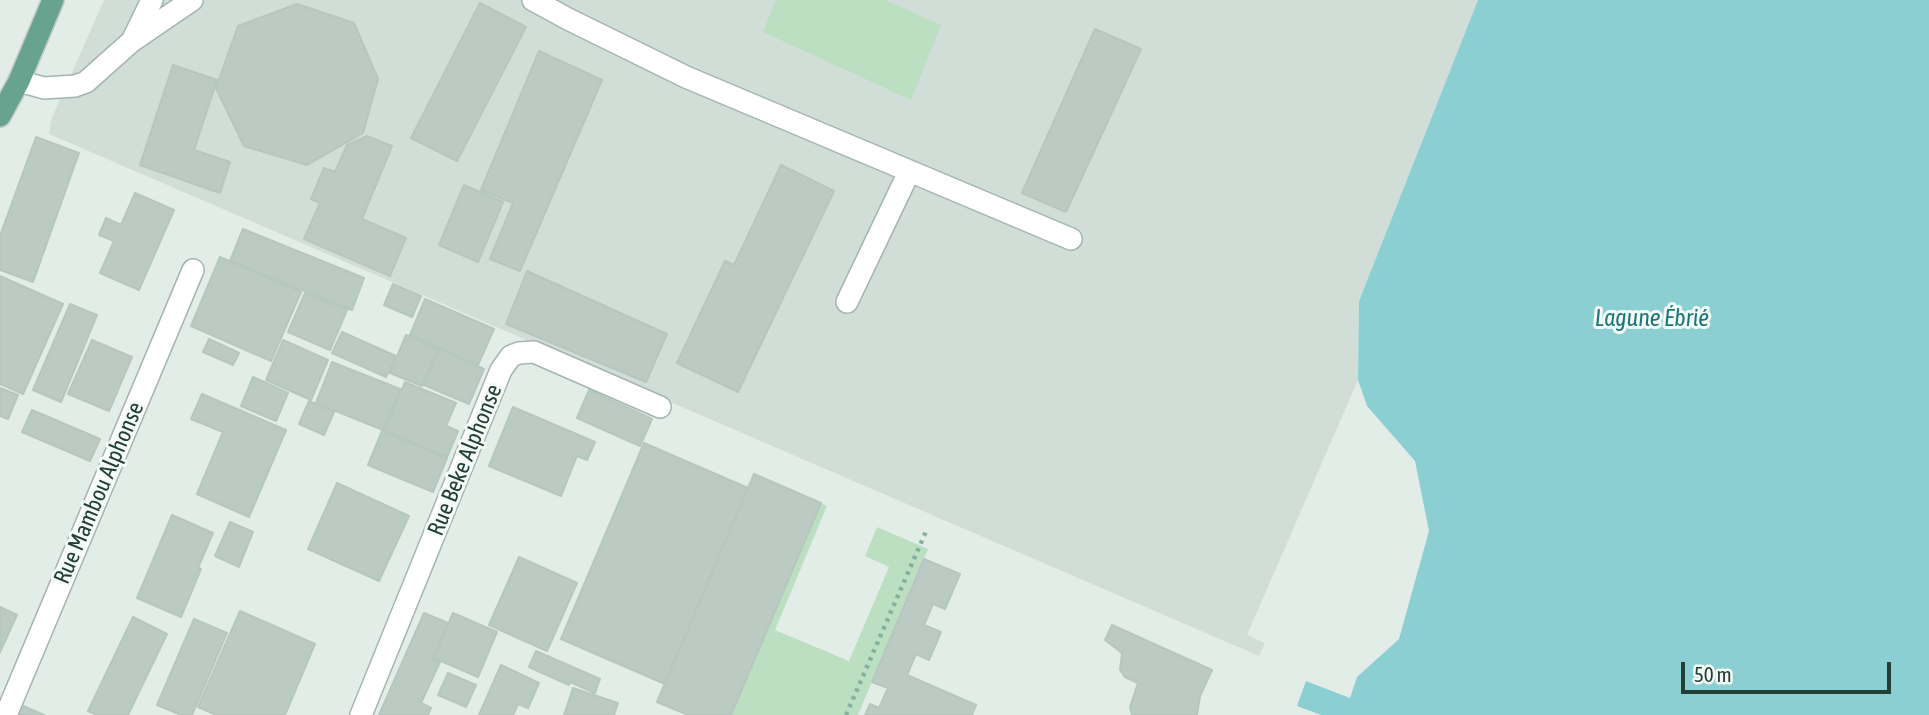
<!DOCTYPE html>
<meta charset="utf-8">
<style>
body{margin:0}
#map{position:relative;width:1929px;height:715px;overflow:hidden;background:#e3ede8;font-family:"Asap Condensed",sans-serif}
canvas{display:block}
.scale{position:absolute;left:1681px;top:662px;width:210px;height:32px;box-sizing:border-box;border:4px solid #223f35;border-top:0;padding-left:9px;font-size:21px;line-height:24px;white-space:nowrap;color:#223f35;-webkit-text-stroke:5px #f4faf6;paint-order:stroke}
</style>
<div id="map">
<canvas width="1929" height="715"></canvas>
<div class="scale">50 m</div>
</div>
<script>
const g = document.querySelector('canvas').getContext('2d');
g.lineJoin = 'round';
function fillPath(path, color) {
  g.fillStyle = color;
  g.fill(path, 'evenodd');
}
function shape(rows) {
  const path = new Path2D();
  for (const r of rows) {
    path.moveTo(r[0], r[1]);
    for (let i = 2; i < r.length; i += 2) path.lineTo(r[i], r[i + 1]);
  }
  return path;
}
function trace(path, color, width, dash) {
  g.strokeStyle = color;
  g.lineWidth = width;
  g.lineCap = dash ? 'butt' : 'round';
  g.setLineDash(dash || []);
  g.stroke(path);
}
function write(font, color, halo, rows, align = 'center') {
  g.font = font + ' "Asap Condensed",sans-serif';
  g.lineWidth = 6;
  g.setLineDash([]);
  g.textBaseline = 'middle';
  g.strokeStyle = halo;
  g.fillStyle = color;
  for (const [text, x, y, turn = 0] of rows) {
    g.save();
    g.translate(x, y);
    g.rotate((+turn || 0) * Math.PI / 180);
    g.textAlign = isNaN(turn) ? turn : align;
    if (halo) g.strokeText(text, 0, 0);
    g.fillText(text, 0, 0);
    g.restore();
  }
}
const built = shape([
 [104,0,1478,0,1359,301,1358,380,1247,635,1265,643,1259,656,49,134,51,120]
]);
const green = shape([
 [776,0,885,0,941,25,911,100,763,32],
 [821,503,827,506,775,630,849,661,889,567,865,556,877,527,928,549,858,715,731,715]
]);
const water = shape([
 [1478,0,1929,0,1929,715,1321,715,1297,706,1306,681,1350,698,1357,677,1399,639,1429,531,1415,461,1367,406,1358,380,1359,301]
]);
const building = shape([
 [480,3,526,27,457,161,411,138,480,3],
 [297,4,354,23,378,79,363,133,307,165,244,146,216,88,238,26,297,4],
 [1095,29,1141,49,1066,212,1022,193,1095,29],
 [539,51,602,80,520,271,490,259,513,203,481,190,539,51],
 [173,65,217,80,194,150,230,162,220,193,140,165,173,65],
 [367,136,392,146,362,219,406,238,390,276,304,239,320,203,311,199,324,168,335,172,347,145,367,136],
 [36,137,79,153,33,282,0,270,0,236,36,137],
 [781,165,834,191,738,392,677,363,725,261,734,265,781,165],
 [464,185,503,202,478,262,439,245,464,185],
 [135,193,174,210,139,290,100,273,114,241,99,235,106,218,121,225,135,193],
 [243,229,364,278,352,310,230,261,243,229],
 [220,257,301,292,271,361,191,326,220,257],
 [527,271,667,334,646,382,506,324,527,271],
 [0,276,63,304,23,394,0,384,0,276],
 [393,284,421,296,412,317,384,305,393,284],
 [305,293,347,310,330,350,288,332,305,293],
 [425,299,494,329,478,365,410,335,425,299],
 [70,304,97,315,61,402,33,390,70,304],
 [342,332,396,356,386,377,332,353,342,332],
 [406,335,438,349,422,386,390,373,406,335],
 [209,339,239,353,233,365,203,352,209,339],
 [92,340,132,357,109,411,68,394,92,340],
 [283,340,328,360,311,400,266,380,283,340],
 [439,349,484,369,469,404,424,385,439,349],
 [332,362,400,389,383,430,316,403,332,362],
 [253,377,288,393,276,421,241,406,253,377],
 [405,382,456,403,446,426,458,431,447,457,385,431,405,382],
 [0,388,18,395,8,419,0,416,0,388],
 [589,390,652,419,640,446,577,418,589,390],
 [202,394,286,430,249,517,197,494,223,432,191,419,202,394],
 [309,401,334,412,324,435,299,424,309,401],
 [513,407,595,442,587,460,577,456,561,496,489,466,513,407],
 [32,410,100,439,90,461,22,432,32,410],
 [382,431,447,458,433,492,368,465,382,431],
 [644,443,748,488,665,684,561,639,644,443],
 [754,474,821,503,731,715,688,715,657,702,754,474],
 [337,483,409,516,379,581,308,549,337,483],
 [172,515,213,533,198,568,201,569,181,617,137,598,172,515],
 [230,522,253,532,239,567,215,556,230,522],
 [519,557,577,583,547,651,489,625,519,557],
 [924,559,960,574,945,609,933,604,924,625,941,632,929,660,916,654,907,675,976,705,972,715,865,715,870,704,879,708,888,688,872,682,924,559],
 [0,607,17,615,0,652,0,607],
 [240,611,315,644,285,715,216,715,198,707,240,611],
 [424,613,448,623,432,659,440,662,421,703,431,708,428,715,379,715,424,613],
 [453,613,497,632,478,677,434,658,453,613],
 [133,617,167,634,128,715,97,715,88,711,133,617],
 [194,619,227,633,192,715,181,715,157,705,194,619],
 [1112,625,1212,670,1200,696,1197,715,1132,715,1130,707,1138,683,1125,677,1120,670,1122,653,1105,640,1112,625],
 [536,651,600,679,595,693,570,682,569,685,529,667,536,651],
 [501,665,539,683,528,708,518,704,513,715,479,715,501,665],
 [448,673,476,685,466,707,438,695,448,673],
 [573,688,618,703,614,715,564,715,573,688],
 [21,705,44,715,17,715,21,705]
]);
const path = shape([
 [846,715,927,529]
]);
const minor = shape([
 [533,0,568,19,686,77,1071,239],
 [133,39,152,0],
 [19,81,44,88,75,86,86,82,132,41,192,0],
 [847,302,909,172],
 [6,715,193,270],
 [361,715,501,370,511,356,519,353,534,352,660,407]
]);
const major = shape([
 [0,116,19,81,53,0]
]);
const streetNames = [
 ["Rue Beke Alphonse",465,460,-68],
 ["Rue Mambou Alphonse",99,493,-67]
];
const waterNames = [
 ["Lagune Ébrié",1652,318]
];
fillPath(built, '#d1ddd7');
fillPath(green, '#bcdfc2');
fillPath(water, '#8bcfd3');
fillPath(building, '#bbcbc3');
trace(building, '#b5c7be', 2);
trace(minor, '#a5b5af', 24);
trace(major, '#c1c9c6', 24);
trace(path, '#83b19e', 4.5, [3.5, 5]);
trace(minor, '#fff', 21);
trace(major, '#67a38e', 21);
write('23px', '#223f35', '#f4faf6', streetNames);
write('italic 24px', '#1b767c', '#f4faf6', waterNames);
</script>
